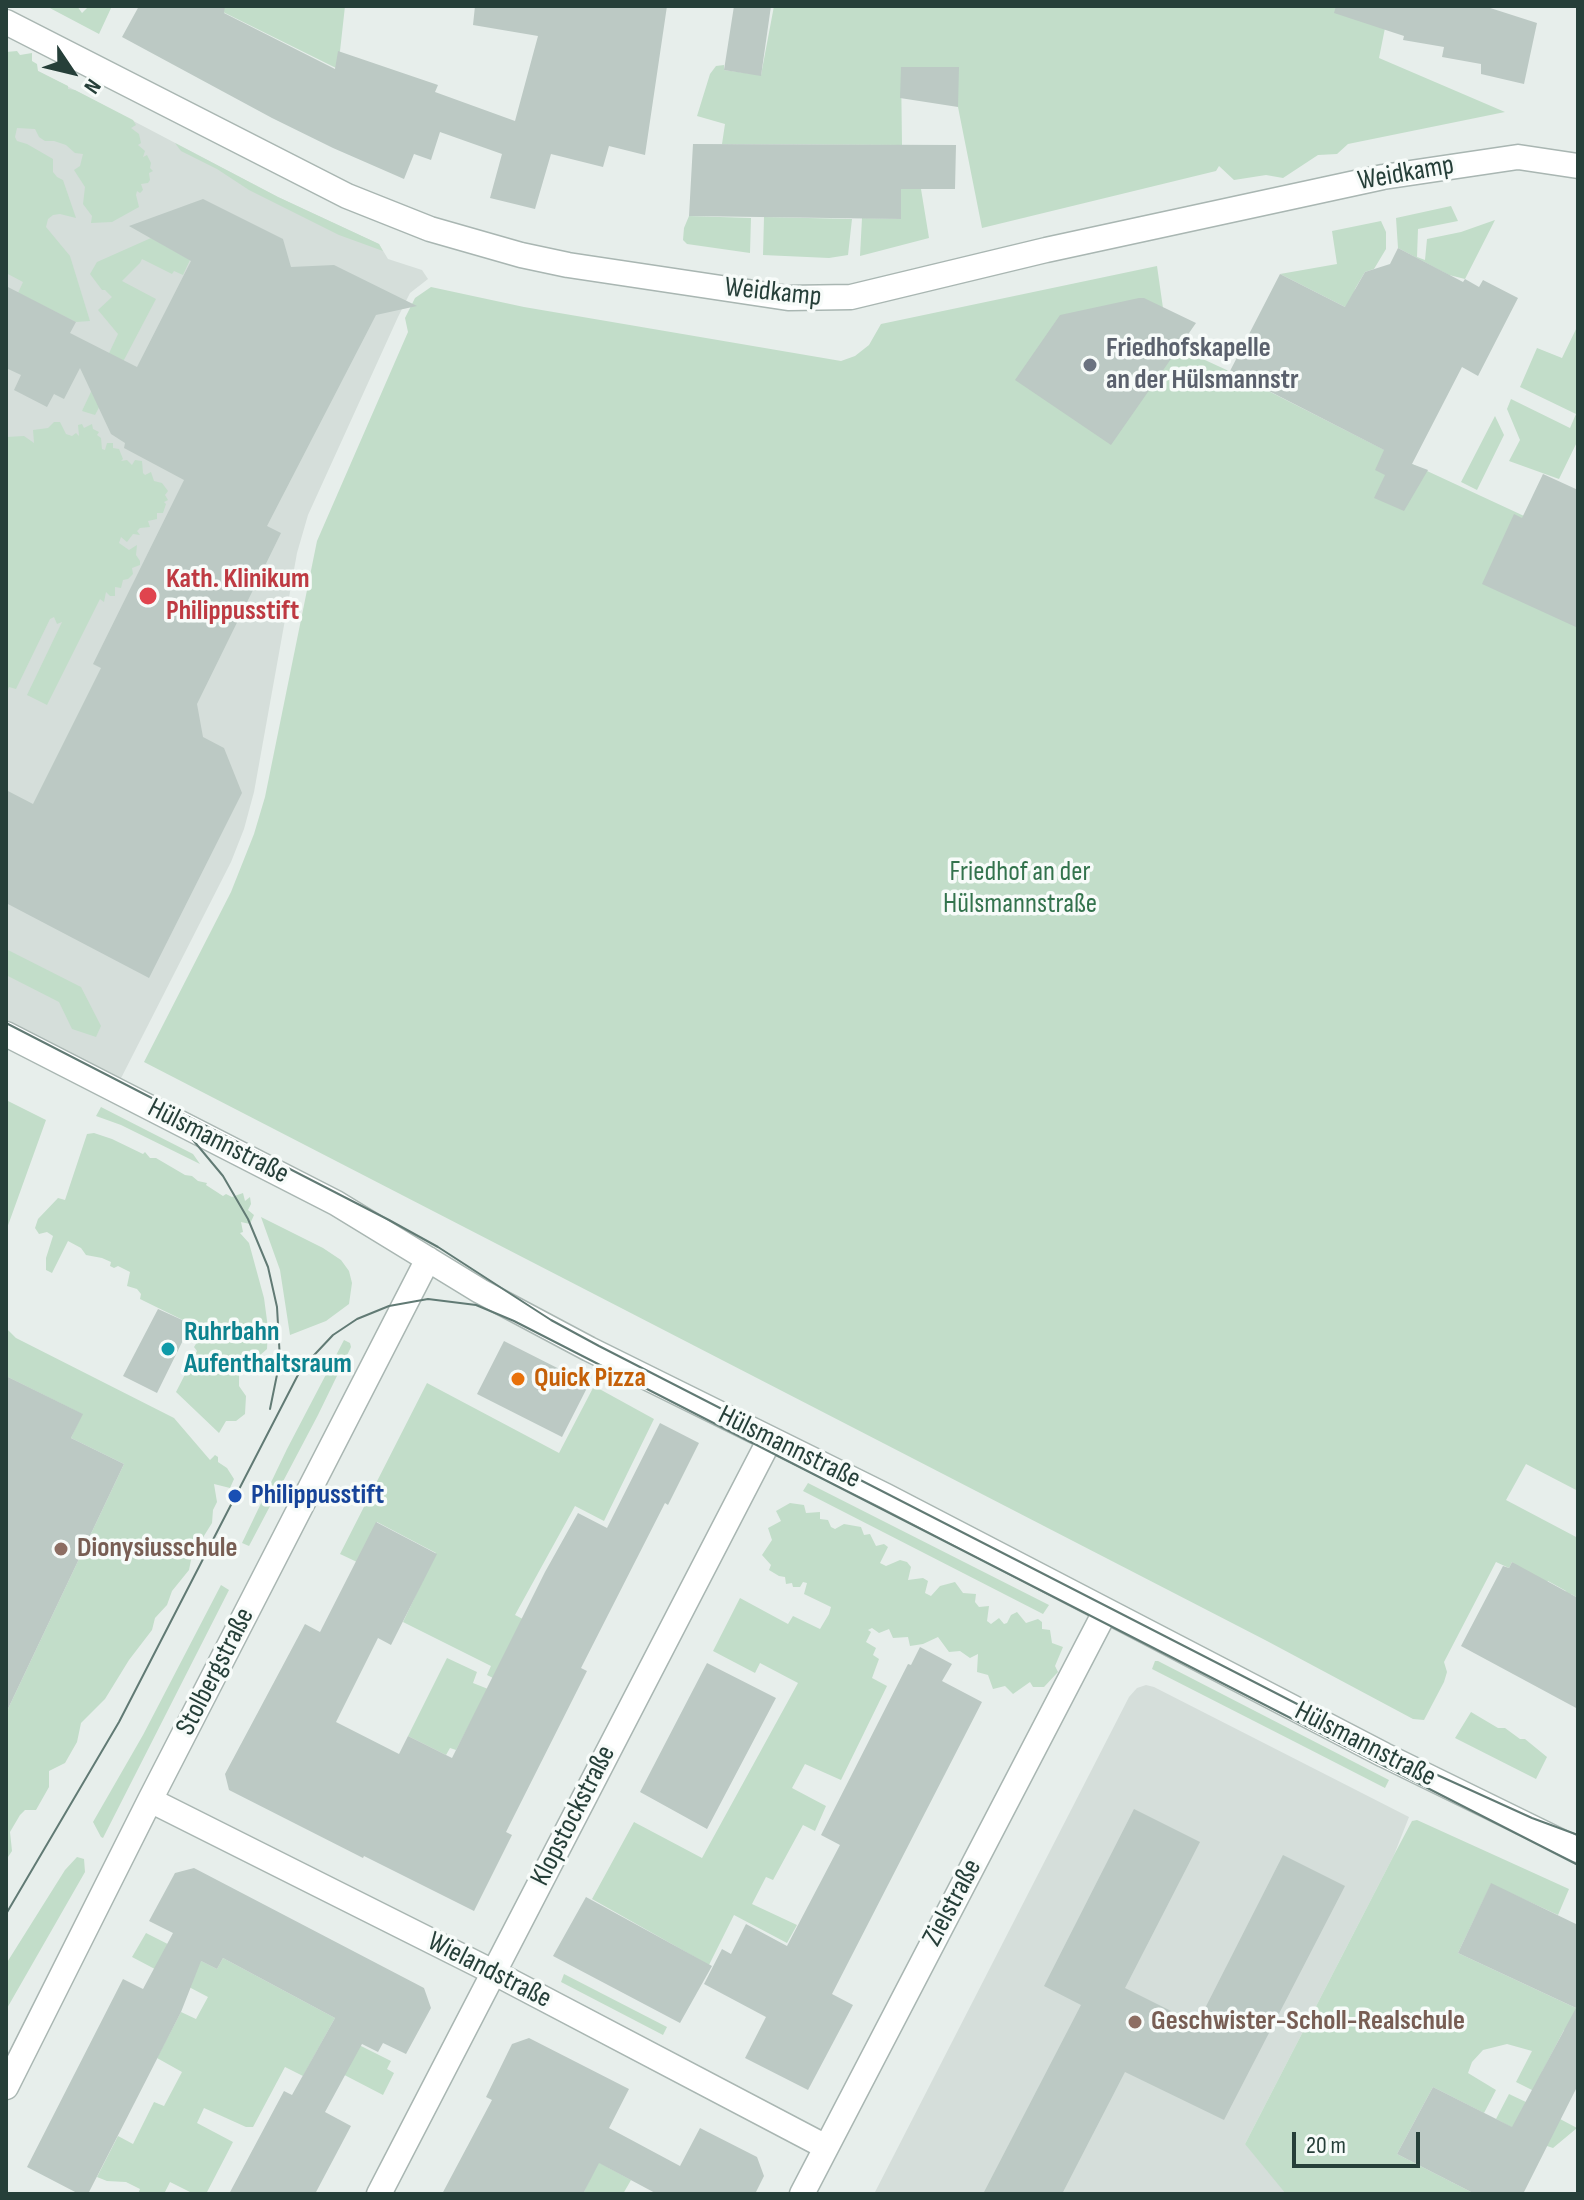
<!DOCTYPE html>
<meta charset="utf-8">
<style>
body{margin:0}
#map{position:relative;width:1584px;height:2200px;overflow:hidden;background:#e7eeeb;font-family:"Sofia Sans Condensed",sans-serif}
canvas{display:block}
.frame{position:absolute;inset:0;border:8px solid #263f39;pointer-events:none}
.north{position:absolute;left:32px;top:32px;width:80px;height:80px;-webkit-text-stroke:6px #f7fbf9;paint-order:stroke;rotate:125deg;font-size:22px;font-weight:700;line-height:32px;text-align:center;color:#263f39}
.north::after{content:'';display:block;margin:auto;width:28px;height:36px;background:#263f39;clip-path:polygon(50% 0,100% 100%,50% 72%,0 100%)}
.scale{position:absolute;left:1292px;top:2132px;width:128px;height:36px;box-sizing:border-box;border:4px solid #263f39;border-top:0;padding-left:10px;font-size:24px;line-height:28px;white-space:nowrap;color:#263f39;-webkit-text-stroke:6px #f7fbf9;paint-order:stroke}
</style>
<div id="map">
<canvas width="1584" height="2200"></canvas>
<div class="frame"></div>
<div class="north">N</div>
<div class="scale">20 m</div>
</div>
<script>
const g = document.querySelector('canvas').getContext('2d');
g.lineJoin = 'round';
function fillPath(path, color) {
  g.fillStyle = color;
  g.fill(path, 'evenodd');
}
function shape(rows) {
  const path = new Path2D();
  for (const r of rows) {
    path.moveTo(r[0], r[1]);
    for (let i = 2; i < r.length; i += 2) path.lineTo(r[i], r[i + 1]);
  }
  return path;
}
function trace(path, color, width, dash) {
  g.strokeStyle = color;
  g.lineWidth = width;
  g.lineCap = dash ? 'butt' : 'round';
  g.setLineDash(dash || []);
  g.stroke(path);
}
function write(font, color, halo, rows, align = 'center') {
  g.font = font + ' "Sofia Sans Condensed",sans-serif';
  g.lineWidth = 7;
  g.setLineDash([]);
  g.textBaseline = 'middle';
  g.strokeStyle = halo;
  g.fillStyle = color;
  for (const [text, x, y, turn = 0] of rows) {
    g.save();
    g.translate(x, y);
    g.rotate((+turn || 0) * Math.PI / 180);
    g.textAlign = isNaN(turn) ? turn : align;
    if (halo) g.strokeText(text, 0, 0);
    g.fillText(text, 0, 0);
    g.restore();
  }
}
const built = shape([
 [6,54,278,197,379,244,388,259,422,270,428,279,410,293,398,317,308,515,297,553,254,792,244,829,231,862,115,1090,6,1034],
 [1146,1685,1154,1687,1409,1817,1394,1855,1245,2144,1367,2194,874,2194,1129,1697,1137,1688]
]);
const green = shape([
 [46,6,77,6,82,13,89,6,112,6,99,34],
 [216,6,345,6,338,69,217,9],
 [774,6,1369,6,1385,28,1379,58,1505,112,1348,144,1337,154,1318,155,1283,178,1266,175,1234,180,1219,166,1216,171,982,228,958,107,958,67,901,67,902,145,722,144,725,124,697,116,710,74,716,66,724,65,724,70,761,75],
 [17,51,20,55,32,53,32,61,37,64,38,71,68,86,68,89,75,90,133,120,136,125,131,128,139,134,141,143,138,145,145,151,143,157,147,155,151,163,150,168,153,171,149,173,150,180,148,183,141,184,143,190,140,193,137,191,136,195,139,207,112,222,91,223,92,216,83,204,85,187,74,170,80,166,83,154,75,153,66,145,54,141,45,141,39,137,35,129,17,128,15,137,17,141,27,144,53,159,53,172,57,177,63,180,76,218,60,214,53,215,48,219,46,227,70,256,90,321,76,322,18,293,23,282,6,273,6,52],
 [175,143,278,197,379,244,383,251,339,235,249,190,217,169,181,151],
 [901,189,921,189,929,238,860,256,862,218,901,219],
 [1451,206,1458,221,1418,229,1417,257,1425,260,1427,239,1461,232,1495,220,1465,279,1449,275,1398,248,1396,218],
 [689,216,751,218,750,253,687,244,683,240,684,228],
 [764,217,852,219,848,255,829,258,763,255],
 [1381,221,1386,232,1386,249,1374,269,1365,272,1355,289,1351,310,1280,274,1337,264,1332,231],
 [151,238,190,260,183,275,174,271,172,274,142,259,140,263,122,281,156,299,95,415,82,411,118,334,98,310,112,297,105,290,102,290,90,274,97,262],
 [1157,266,1168,343,1231,372,1412,464,1578,541,1578,1491,1526,1464,1506,1500,1578,1538,1578,1598,1571,1594,1568,1599,1566,1591,1548,1581,1544,1586,1512,1562,1509,1568,1496,1562,1444,1662,1447,1672,1444,1682,1424,1720,1413,1719,1267,1641,144,1062,231,892,254,834,265,797,317,541,408,332,405,318,415,298,431,287,524,307,841,361,855,356,869,345,881,324],
 [1578,325,1578,440,1559,479,1509,461,1520,440,1507,409,1511,399,1570,428,1576,414,1520,387,1537,348,1562,358],
 [1495,416,1504,435,1477,490,1461,482],
 [54,422,60,422,66,434,72,436,76,433,79,436,78,425,82,424,84,428,92,424,93,429,99,432,97,435,101,438,102,449,105,450,107,443,113,443,113,448,119,449,123,459,121,461,127,460,132,465,135,460,142,461,143,473,145,475,151,472,154,481,162,483,168,491,165,495,168,500,164,502,166,504,163,513,157,513,157,519,148,521,150,527,140,528,137,531,140,535,133,534,127,542,121,537,119,543,129,550,137,545,136,555,140,561,140,565,132,568,133,574,128,579,123,580,121,588,115,587,115,596,110,596,106,592,104,602,100,599,47,705,27,695,62,622,57,624,54,617,50,619,16,689,9,687,6,694,6,437,24,436,34,443,33,430,48,428],
 [6,949,81,987,101,1026,96,1037,72,1029,59,1002,6,975],
 [6,1100,46,1120,6,1231],
 [101,1107,193,1154,200,1164,121,1125,96,1116],
 [94,1133,112,1139,143,1154,145,1152,150,1158,156,1158,185,1175,192,1176,198,1181,207,1183,206,1185,223,1196,226,1194,232,1197,243,1193,245,1201,250,1197,251,1204,248,1210,254,1215,250,1224,241,1222,243,1232,240,1233,249,1243,264,1298,268,1328,267,1349,239,1374,239,1386,246,1396,245,1414,236,1421,226,1421,219,1433,176,1392,197,1351,194,1347,201,1336,189,1329,191,1324,140,1299,141,1294,137,1289,127,1286,130,1272,118,1266,114,1268,110,1266,111,1262,102,1258,86,1255,81,1248,68,1241,52,1273,46,1270,46,1258,53,1236,47,1232,39,1234,35,1228,38,1219,58,1198,65,1200,87,1134],
 [261,1217,323,1248,341,1260,349,1271,352,1283,349,1304,326,1321,290,1335,280,1270],
 [6,1328,16,1338,174,1418,210,1460,215,1455,218,1457,218,1462,227,1468,234,1479,230,1488,214,1484,217,1502,213,1510,212,1523,192,1555,189,1570,172,1591,167,1605,155,1618,152,1630,129,1660,105,1699,81,1723,77,1742,65,1763,49,1771,49,1787,36,1810,25,1810,20,1815,10,1832,12,1851,6,1860,6,1713,124,1464,71,1438,82,1414,6,1376],
 [344,1340,350,1343,351,1347,318,1415,249,1546,242,1543,287,1449],
 [427,1383,559,1453,594,1386,654,1419,604,1521,575,1506,515,1615,550,1633,493,1678,487,1675,491,1666,403,1622,436,1553,377,1522,357,1562,340,1554],
 [808,1483,1049,1605,1043,1614,803,1491],
 [790,1503,804,1505,806,1513,820,1512,820,1519,828,1520,831,1527,835,1529,844,1524,861,1527,864,1535,870,1534,876,1546,884,1544,888,1547,880,1563,886,1566,900,1560,907,1562,911,1567,908,1580,923,1578,928,1581,925,1593,931,1596,940,1586,955,1582,963,1593,976,1594,975,1602,979,1607,989,1606,987,1621,991,1624,999,1618,1004,1624,1007,1623,1011,1615,1017,1612,1026,1623,1038,1619,1042,1622,1042,1629,1050,1630,1052,1643,1063,1647,1055,1666,1058,1672,1044,1687,1033,1687,1030,1682,1013,1694,1005,1686,993,1689,988,1675,977,1672,978,1654,970,1658,960,1651,949,1652,938,1637,923,1644,910,1646,908,1637,893,1638,889,1629,879,1633,872,1628,868,1630,871,1632,866,1642,876,1648,873,1655,879,1659,872,1678,887,1686,841,1780,805,1764,792,1788,826,1806,815,1831,803,1825,773,1880,766,1877,752,1904,797,1925,787,1943,734,1915,709,1965,592,1899,634,1822,702,1858,798,1683,760,1663,755,1673,713,1651,740,1598,788,1624,793,1616,820,1629,829,1614,831,1607,804,1594,807,1583,803,1582,800,1587,793,1587,792,1583,786,1584,785,1577,779,1576,769,1570,771,1565,762,1555,772,1540,768,1528,781,1521,776,1511],
 [221,1585,229,1590,103,1838,101,1837,93,1822,143,1735],
 [447,1658,477,1672,473,1683,488,1689,456,1750,450,1748,446,1755,408,1736],
 [1155,1661,1158,1661,1389,1780,1385,1788,1301,1745,1152,1669],
 [1471,1712,1498,1728,1505,1728,1520,1739,1525,1739,1547,1757,1536,1779,1455,1738],
 [1417,1820,1569,1889,1558,1915,1491,1884,1458,1953,1578,2009,1577,2033,1564,2030,1542,2072,1548,2098,1516,2082,1532,2051,1507,2044,1483,2050,1472,2062,1468,2073,1496,2090,1484,2113,1433,2087,1397,2154,1475,2194,1286,2194,1245,2144,1394,1855,1412,1821],
 [77,1857,84,1859,85,1872,6,2010,6,1964,65,1870],
 [146,1933,217,1969,223,1958,335,2018,303,2076,285,2067,253,2127,246,2127,204,2108,197,2123,233,2142,206,2194,194,2194,170,2182,164,2194,138,2194,140,2189,126,2182,107,2181,97,2177,118,2136,133,2144,154,2102,164,2106,182,2072,157,2058,181,2012,196,2019,208,1997,132,1957],
 [564,1974,667,2027,663,2035,561,1982],
 [345,2038,391,2061,387,2069,394,2073,383,2095,329,2067],
 [1509,2094,1545,2111,1577,2128,1553,2148,1547,2146,1496,2119],
 [598,2162,631,2180,623,2194,583,2194]
]);
const building = shape([
 [139,6,225,6,224,13,335,69,338,51,438,85,435,92,515,121,538,36,473,25,475,6,667,6,645,155,609,146,603,167,551,154,535,209,490,198,502,154,440,132,431,160,414,154,404,179,333,148,272,118,122,37],
 [734,6,771,6,761,76,724,70],
 [1336,6,1484,6,1537,23,1524,84,1481,74,1481,64,1442,57,1444,47,1403,40,1404,36,1334,13],
 [901,67,959,67,958,107,900,98],
 [693,144,956,145,955,189,901,189,901,219,689,216],
 [203,199,283,239,291,267,334,265,417,306,376,315,267,526,281,533,197,704,203,737,224,748,242,793,149,978,6,903,6,790,33,804,101,668,93,664,184,480,124,448,125,443,111,434,80,368,64,399,54,394,47,407,14,390,21,375,6,368,6,286,76,322,70,333,137,367,191,261,129,226],
 [1398,248,1463,282,1465,279,1479,287,1483,280,1518,298,1478,376,1462,367,1412,464,1428,470,1404,511,1374,498,1385,475,1375,470,1384,450,1230,371,1280,274,1345,307,1365,272,1390,264],
 [1139,298,1144,298,1196,323,1111,445,1015,380,1060,315],
 [1543,474,1578,490,1578,628,1482,584,1514,514,1522,518],
 [158,1309,191,1324,157,1393,123,1376],
 [504,1341,589,1384,562,1437,477,1394],
 [6,1376,83,1414,71,1438,124,1464,6,1713],
 [660,1423,699,1443,668,1505,665,1503,581,1668,587,1671,506,1832,512,1835,474,1911,364,1856,363,1858,229,1790,225,1774,305,1624,320,1632,376,1522,437,1554,391,1645,378,1638,336,1722,399,1754,408,1736,452,1758,545,1572,578,1513,607,1528],
 [1512,1562,1578,1598,1578,1709,1461,1646,1503,1566,1509,1568],
 [920,1647,952,1664,942,1681,982,1702,832,1994,853,2005,808,2090,745,2058,766,2017,704,1984,722,1949,731,1954,746,1924,787,1946,840,1845,821,1835,908,1664,911,1665],
 [707,1663,776,1698,707,1829,640,1792],
 [1134,1809,1200,1842,1125,1988,1197,2024,1283,1855,1345,1886,1224,2120,1125,2072,1062,2194,983,2194,1081,2005,1044,1986],
 [194,1868,424,1988,431,2008,406,2054,383,2043,378,2052,362,2044,325,2112,351,2126,315,2194,229,2194,284,2091,292,2095,335,2018,223,1958,217,1969,201,1961,181,2012,88,2194,79,2194,27,2167,123,1979,143,1989,173,1933,149,1921,175,1873],
 [1491,1883,1578,1925,1578,2085,1523,2194,1475,2194,1397,2154,1433,2087,1512,2127,1576,2008,1458,1953],
 [586,1897,712,1966,680,2023,553,1956],
 [529,2038,629,2089,609,2128,680,2166,700,2128,757,2157,764,2176,755,2194,657,2194,599,2163,583,2194,442,2194,492,2100,486,2097,512,2044]
]);
const street = shape([
 [6,22,347,196,430,229,521,255,568,265,788,298,851,297,1046,250,1383,177,1518,157,1578,166],
 [6,1034,336,1203,480,1291,589,1349,886,1496,1384,1755,1578,1850],
 [150,1800,493,1972,826,2147],
 [6,2087,150,1800,428,1259],
 [379,2194,770,1439],
 [802,2194,1105,1612]
]);
const tram = shape([
 [6,1023,389,1220,438,1247,551,1320,599,1346,1422,1768,1532,1818,1578,1835],
 [162,1111,193,1140,223,1176,248,1219,268,1267,277,1307,280,1360,270,1409],
 [6,1914,119,1722,301,1369,333,1335,357,1319,389,1306,428,1299,476,1305,514,1321,1578,1865]
]);
const markers = [
 [1090,365,8,"#6b7280"],
 [148,596,10,"#e0444e"],
 [168,1349,8,"#0f9aa8"],
 [518,1379,8,"#e8710a"],
 [235,1496,8,"#1a4fb4"],
 [61,1549,8,"#8d6e63"],
 [1135,2022,8,"#8d6e63"]
];
const streetNames = [
 ["Weidkamp",1406,174,-10],
 ["Weidkamp",773,293,6],
 ["Hülsmannstraße",218,1142,27],
 ["Hülsmannstraße",789,1448,26],
 ["Stolbergstraße",216,1672,-63],
 ["Hülsmannstraße",1365,1745,27],
 ["Klopstockstraße",574,1816,-63],
 ["Zielstraße",953,1903,-62],
 ["Wielandstraße",489,1971,27]
];
const worshipNames = [
 ["Friedhofskapelle",1106,349],
 ["an der Hülsmannstr",1106,381]
];
const healthNames = [
 ["Kath. Klinikum",166,580],
 ["Philippusstift",166,612]
];
const parkNames = [
 ["Friedhof an der",1020,873],
 ["Hülsmannstraße",1020,905]
];
const cultureNames = [
 ["Ruhrbahn",184,1333],
 ["Aufenthaltsraum",184,1365]
];
const foodNames = [
 ["Quick Pizza",534,1379]
];
const transitNames = [
 ["Philippusstift",251,1496]
];
const educationNames = [
 ["Dionysiusschule",77,1549],
 ["Geschwister-Scholl-Realschule",1151,2022]
];
fillPath(built, '#d5deda');
fillPath(green, '#c2ddc9');
fillPath(building, '#bcc9c4');
trace(street, '#a9b6b2', 27);
trace(street, '#fff', 24);
trace(tram, '#617a74', 2);
for (const [x, y, r, color] of markers) {
  const dot = new Path2D();
  dot.arc(x, y, r, 0, 2 * Math.PI);
  g.fillStyle = color;
  g.fill(dot);
  trace(dot, '#f7fbf9', 3);
}
write('28px', '#263f39', '#f7fbf9', streetNames);
write('bold 28px', '#5b616d', '#f7fbf9', worshipNames, 'left');
write('bold 28px', '#be3a42', '#f7fbf9', healthNames, 'left');
write('28px', '#33734d', '#f7fbf9', parkNames);
write('bold 28px', '#0d838f', '#f7fbf9', cultureNames, 'left');
write('bold 28px', '#c56008', '#f7fbf9', foodNames, 'left');
write('bold 28px', '#164399', '#f7fbf9', transitNames, 'left');
write('bold 28px', '#785e54', '#f7fbf9', educationNames, 'left');
</script>
